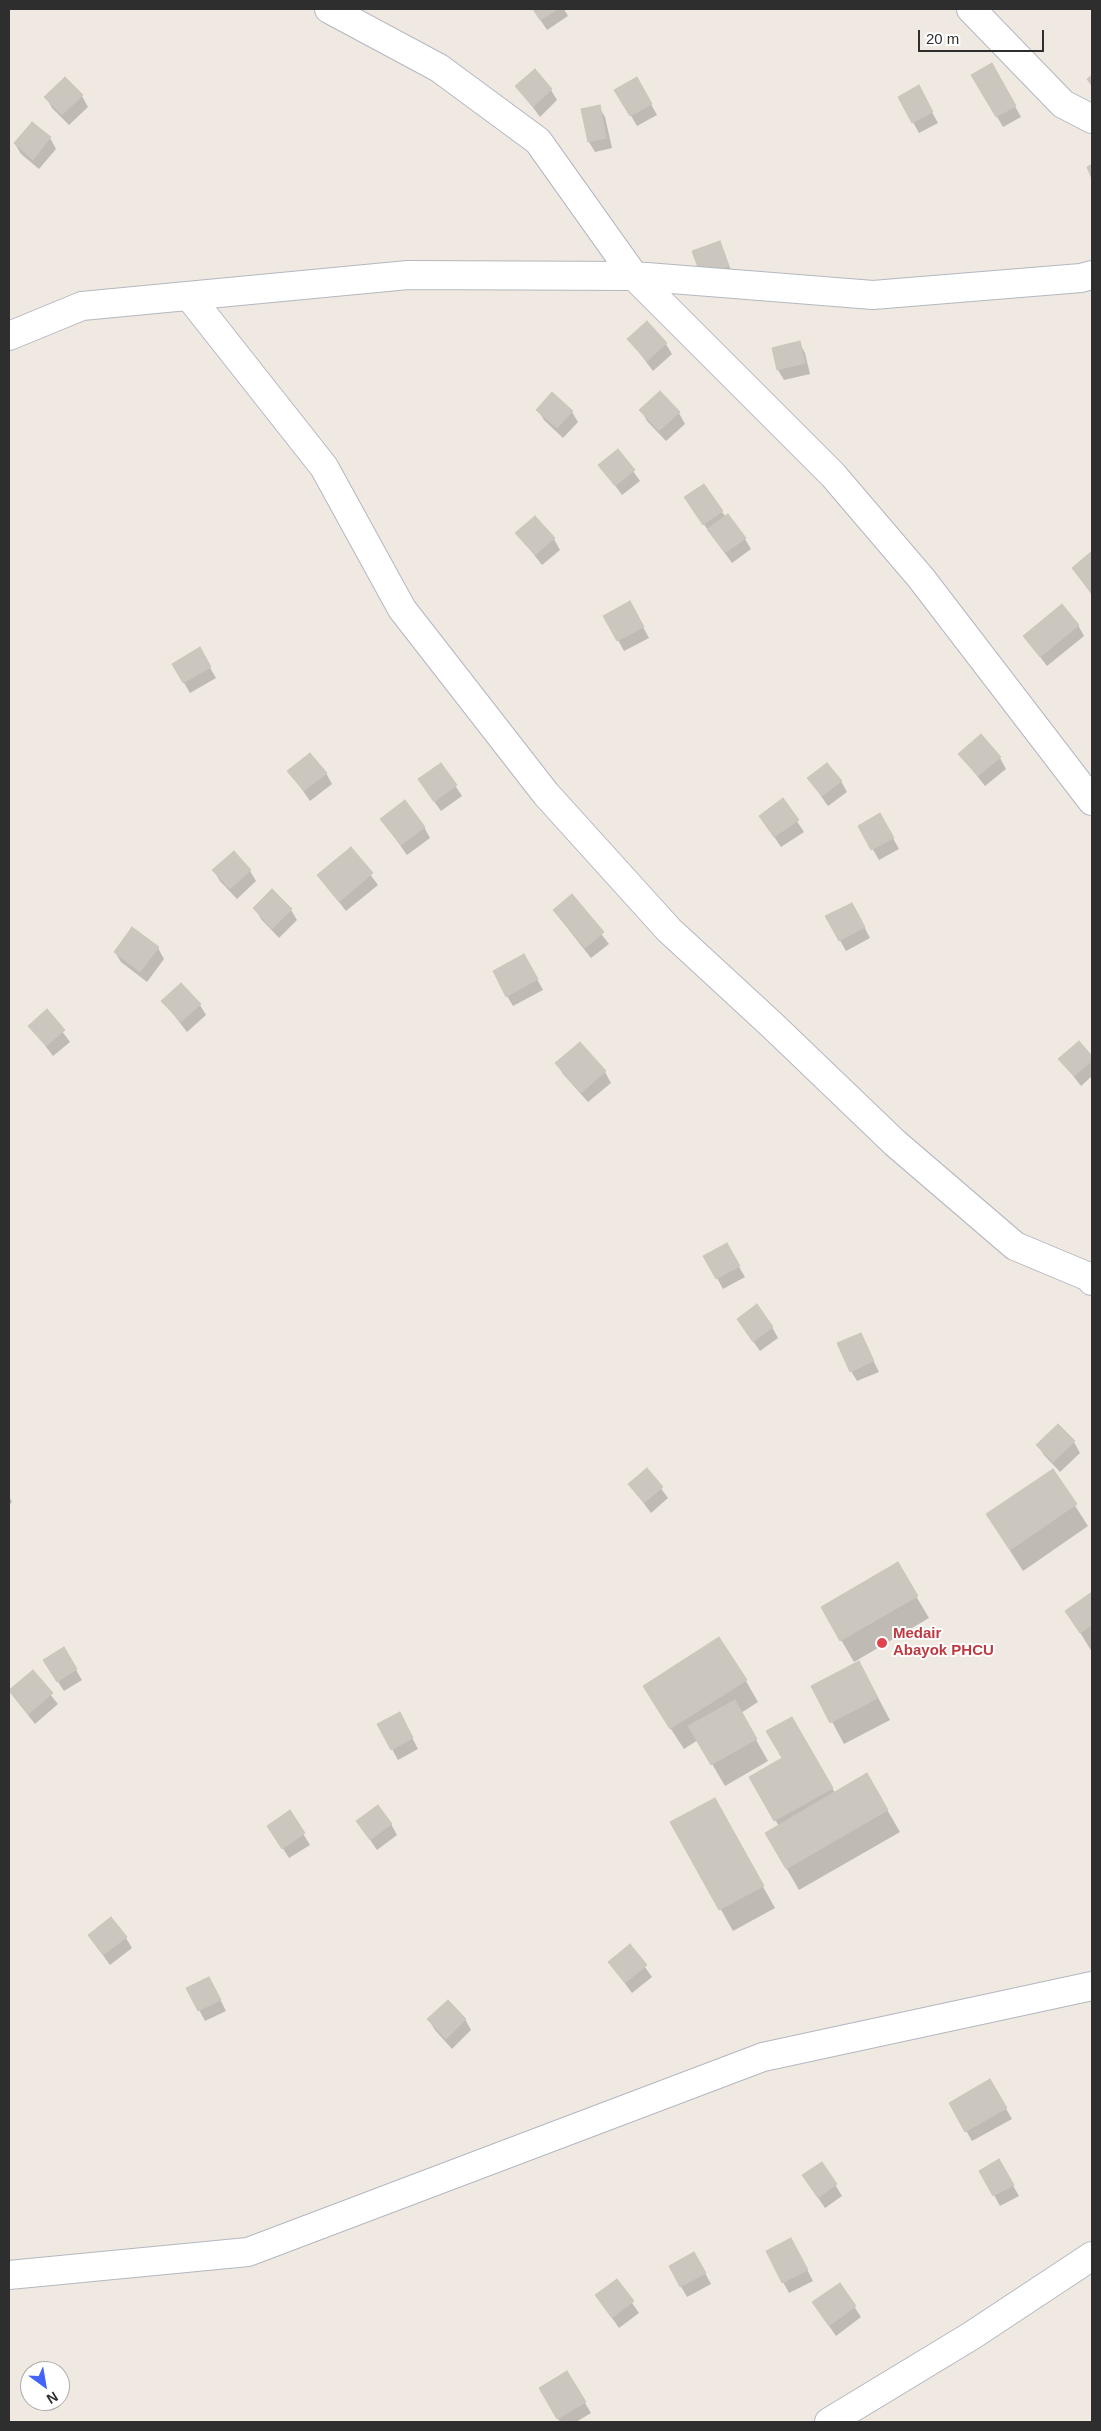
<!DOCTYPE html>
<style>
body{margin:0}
#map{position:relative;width:1101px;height:2431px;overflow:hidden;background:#efe9e1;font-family:Helvetica,sans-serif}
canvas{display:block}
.frame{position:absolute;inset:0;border:10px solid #2e2e2e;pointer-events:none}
.north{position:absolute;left:20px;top:2361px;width:50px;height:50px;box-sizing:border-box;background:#fff;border:1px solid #ababab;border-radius:50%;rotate:148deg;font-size:14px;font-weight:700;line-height:20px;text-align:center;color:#2e2e2e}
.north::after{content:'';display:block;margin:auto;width:18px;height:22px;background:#4264fb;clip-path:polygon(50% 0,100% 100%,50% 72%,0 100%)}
.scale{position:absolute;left:918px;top:30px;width:126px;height:22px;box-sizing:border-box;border:2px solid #2e2e2e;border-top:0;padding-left:6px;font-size:15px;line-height:18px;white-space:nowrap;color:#2e2e2e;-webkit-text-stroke:4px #fff;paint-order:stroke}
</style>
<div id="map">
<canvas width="1101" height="2431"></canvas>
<div class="frame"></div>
<div class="north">N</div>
<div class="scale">20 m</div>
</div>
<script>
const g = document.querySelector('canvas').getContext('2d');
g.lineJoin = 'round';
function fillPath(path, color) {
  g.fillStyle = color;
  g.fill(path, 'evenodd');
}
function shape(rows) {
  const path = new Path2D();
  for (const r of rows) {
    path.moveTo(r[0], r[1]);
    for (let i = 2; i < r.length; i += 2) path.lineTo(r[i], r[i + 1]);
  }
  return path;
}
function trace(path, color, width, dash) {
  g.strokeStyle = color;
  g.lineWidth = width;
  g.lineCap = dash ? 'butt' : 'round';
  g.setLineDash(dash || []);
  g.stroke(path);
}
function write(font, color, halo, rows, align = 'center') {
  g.font = font + ' Helvetica,sans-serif';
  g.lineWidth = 4;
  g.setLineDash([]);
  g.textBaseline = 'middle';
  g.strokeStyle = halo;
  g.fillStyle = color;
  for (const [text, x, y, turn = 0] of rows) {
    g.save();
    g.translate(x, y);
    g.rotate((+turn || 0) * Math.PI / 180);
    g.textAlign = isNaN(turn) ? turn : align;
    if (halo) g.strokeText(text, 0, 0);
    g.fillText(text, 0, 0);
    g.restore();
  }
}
const shadow = shape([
 [533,9,564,9,568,16,547,30],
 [991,64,1021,117,1003,127,973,75],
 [637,79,657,115,637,126,616,90],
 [517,86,551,90,557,100,540,117],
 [82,96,88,107,69,125,52,108,46,97],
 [899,97,924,98,938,123,919,133],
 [599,107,605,117,612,148,595,152,589,142],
 [50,138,56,149,39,169,21,154,15,144],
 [719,242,734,277,708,286],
 [629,339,666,344,672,354,653,371],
 [799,342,805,353,810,374,784,380,778,370],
 [660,393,679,413,685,424,666,441,647,421,641,410],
 [538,410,572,412,578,422,563,438,544,420],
 [618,450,640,481,622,495,600,465],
 [692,508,722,512,745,539,751,549,732,563],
 [517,533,554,539,560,550,542,565],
 [1092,553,1092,595,1073,568],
 [630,603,649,638,624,651,605,616],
 [1078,625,1084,636,1047,666,1024,636],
 [199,649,216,678,190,693,173,664],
 [960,754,1000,758,1006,769,985,786],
 [441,764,462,796,441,811,426,790],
 [289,771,326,773,332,784,310,801],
 [809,779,841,781,847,792,828,806],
 [783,800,804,832,781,847,760,816],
 [880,815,899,849,879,860,860,827],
 [382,820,424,827,430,838,407,855],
 [351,849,378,885,346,911,319,876],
 [214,871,250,871,256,881,237,899,220,881],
 [272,890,291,910,297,920,279,938,261,919,255,908],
 [572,896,609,944,591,958,554,911],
 [858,915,870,938,846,951,827,917],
 [158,948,164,959,147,982,121,962,115,952],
 [530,966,543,990,513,1006,507,996],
 [163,1001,200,1005,206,1015,187,1032],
 [47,1011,70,1042,53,1056,30,1026],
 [1079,1043,1092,1058,1092,1076,1081,1086,1060,1059],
 [557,1064,605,1072,611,1083,588,1102,563,1074],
 [726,1245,745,1277,723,1289,705,1256],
 [772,1327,778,1338,760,1351,745,1330],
 [860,1334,879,1372,857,1381,851,1371],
 [1058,1425,1074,1442,1080,1453,1060,1472,1044,1455,1037,1445],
 [647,1469,668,1498,651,1513,629,1484],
 [1053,1471,1088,1526,1023,1571,987,1515],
 [9,1496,12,1502,9,1505],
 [897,1564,929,1618,854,1662,822,1607],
 [1092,1594,1092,1652,1067,1611],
 [859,1662,890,1720,844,1744,813,1686],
 [76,1670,82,1680,64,1691,51,1671],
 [32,1672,58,1704,35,1724,9,1691],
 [746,1681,758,1702,741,1713,768,1761,725,1786,698,1740,684,1749,657,1708],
 [792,1718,835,1793,867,1775,900,1832,799,1890,766,1833,779,1826,750,1778,784,1758],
 [405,1724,418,1749,398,1760,379,1725],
 [290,1812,310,1845,289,1858,275,1836],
 [357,1821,391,1824,397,1835,377,1850],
 [726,1821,775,1908,733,1931,672,1823],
 [89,1936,126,1938,132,1948,110,1965],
 [630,1946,652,1977,632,1993,609,1962],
 [188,1989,215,1989,226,2011,205,2021],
 [465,2019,471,2030,452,2049,435,2030,429,2020],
 [990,2081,1012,2119,972,2141,951,2104],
 [999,2161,1019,2196,1000,2206,981,2171],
 [822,2163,842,2196,825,2208,810,2186],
 [797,2250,813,2281,789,2293,783,2282],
 [694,2253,711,2284,687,2297,670,2267],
 [616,2280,639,2313,619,2328,596,2295],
 [840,2285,861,2317,836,2336,820,2313],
 [567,2373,591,2413,576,2422,560,2422,541,2389]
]);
const building = shape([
 [533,9,558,9,540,20,533,9],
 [992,63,1016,106,996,117,971,75,992,63],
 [535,69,552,89,533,107,515,86,535,69],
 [1092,75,1092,86,1087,79,1092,75],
 [65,77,83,95,62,115,44,97,65,77],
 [637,77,652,104,630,116,614,90,637,77],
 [919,85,933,112,912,123,898,97,919,85],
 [600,105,606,138,588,142,581,109,600,105],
 [32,122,51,137,33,160,14,143,32,122],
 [1092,164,1092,179,1087,167,1092,164],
 [720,241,729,266,701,276,692,251,720,241],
 [647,321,667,343,647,361,627,339,647,321],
 [800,341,805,363,777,370,772,348,800,341],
 [660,391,680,412,659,431,639,410,660,391],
 [552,392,573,411,557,428,536,410,552,392],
 [618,449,635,470,615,486,598,465,618,449],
 [704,484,723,511,703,525,684,497,704,484],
 [728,514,746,538,725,553,707,529,728,514],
 [535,516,555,538,535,555,515,533,535,516],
 [1092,551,1092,594,1072,568,1092,551],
 [630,601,644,627,617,641,603,616,630,601],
 [1062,604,1079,625,1040,657,1023,636,1062,604],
 [200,647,211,667,183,683,172,664,200,647],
 [981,734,1001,757,978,776,958,754,981,734],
 [310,753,327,773,304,791,287,771,310,753],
 [441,763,457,785,434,802,418,779,441,763],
 [827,763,842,781,822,796,807,778,827,763],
 [783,798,799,820,774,837,759,816,783,798],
 [405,800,425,827,401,845,380,819,405,800],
 [880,813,894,838,871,850,858,826,880,813],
 [351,847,373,873,339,902,317,875,351,847],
 [234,851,251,870,230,889,212,870,234,851],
 [272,889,292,909,272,929,253,908,272,889],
 [572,894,604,932,585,948,553,910,572,894],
 [852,903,865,927,839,941,825,916,852,903],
 [132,927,159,947,140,972,114,952,132,927],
 [524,954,538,979,506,997,493,971,524,954],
 [181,983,201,1004,181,1022,161,1001,181,983],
 [47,1009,65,1030,46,1046,28,1026,47,1009],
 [1079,1041,1092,1056,1092,1061,1074,1076,1058,1059,1079,1041],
 [580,1042,606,1071,581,1093,555,1063,580,1042],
 [727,1243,740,1266,716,1279,703,1256,727,1243],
 [757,1304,773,1327,753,1342,737,1319,757,1304],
 [861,1333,874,1361,850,1372,837,1343,861,1333],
 [1058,1424,1075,1441,1053,1462,1036,1445,1058,1424],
 [647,1468,663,1487,644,1503,628,1484,647,1468],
 [1053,1469,1077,1504,1010,1550,986,1514,1053,1469],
 [898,1562,918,1596,840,1641,821,1607,898,1562],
 [1092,1592,1092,1625,1080,1633,1065,1611,1092,1592],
 [719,1637,747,1680,670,1729,643,1686,719,1637],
 [64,1647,77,1669,57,1682,43,1660,64,1647],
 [859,1661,878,1698,830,1723,811,1686,859,1661],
 [33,1670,53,1693,28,1714,9,1690,33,1670],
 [735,1700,757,1739,711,1765,688,1726,735,1700],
 [400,1712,413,1738,391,1750,377,1724,400,1712],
 [792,1717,833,1788,774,1821,749,1777,782,1758,766,1731,792,1717],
 [867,1773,888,1810,786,1869,765,1833,867,1773],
 [715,1798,764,1886,719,1910,670,1822,715,1798],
 [378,1805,392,1824,370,1840,356,1821,378,1805],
 [290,1810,305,1833,282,1849,267,1826,290,1810],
 [111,1917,127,1937,103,1955,88,1935,111,1917],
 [630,1944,647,1965,625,1983,608,1962,630,1944],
 [209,1977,221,2000,198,2011,186,1988,209,1977],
 [448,2000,466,2019,446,2039,427,2019,448,2000],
 [990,2079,1007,2108,965,2132,949,2103,990,2079],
 [999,2159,1014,2185,993,2196,979,2171,999,2159],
 [822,2162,837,2184,818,2198,802,2175,822,2162],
 [791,2238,808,2270,782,2283,766,2251,791,2238],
 [694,2252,706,2273,680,2287,669,2266,694,2252],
 [617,2279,634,2301,612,2318,595,2295,617,2279],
 [840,2283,856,2306,829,2326,812,2302,840,2283],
 [567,2371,586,2402,557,2419,539,2388,567,2371]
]);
const minor = shape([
 [329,9,439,68,538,141,634,276,833,475,921,578,1092,801],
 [971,9,1063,104,1092,119],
 [189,296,324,467,402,609,546,794,669,930,772,1025,895,1143,1015,1246,1089,1277,1092,1281],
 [9,336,82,306,408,275,634,276,873,295,1081,278,1092,275],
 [9,2275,248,2252,763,2057,1092,1986],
 [829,2422,971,2336,1092,2256]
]);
const markers = [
 [882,1643,6,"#e0444e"]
];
const healthNames = [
 ["Medair",893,1634],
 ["Abayok PHCU",893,1651]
];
fillPath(shadow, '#0003');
fillPath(building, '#cbc7bf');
trace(building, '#cbc5ba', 1);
trace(minor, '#b4b7c1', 30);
trace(minor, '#fff', 28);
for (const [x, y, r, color] of markers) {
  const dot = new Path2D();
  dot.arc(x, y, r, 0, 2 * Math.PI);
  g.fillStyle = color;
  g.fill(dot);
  trace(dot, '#fff', 2);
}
write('bold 15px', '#be3a42', '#fff', healthNames, 'left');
</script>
